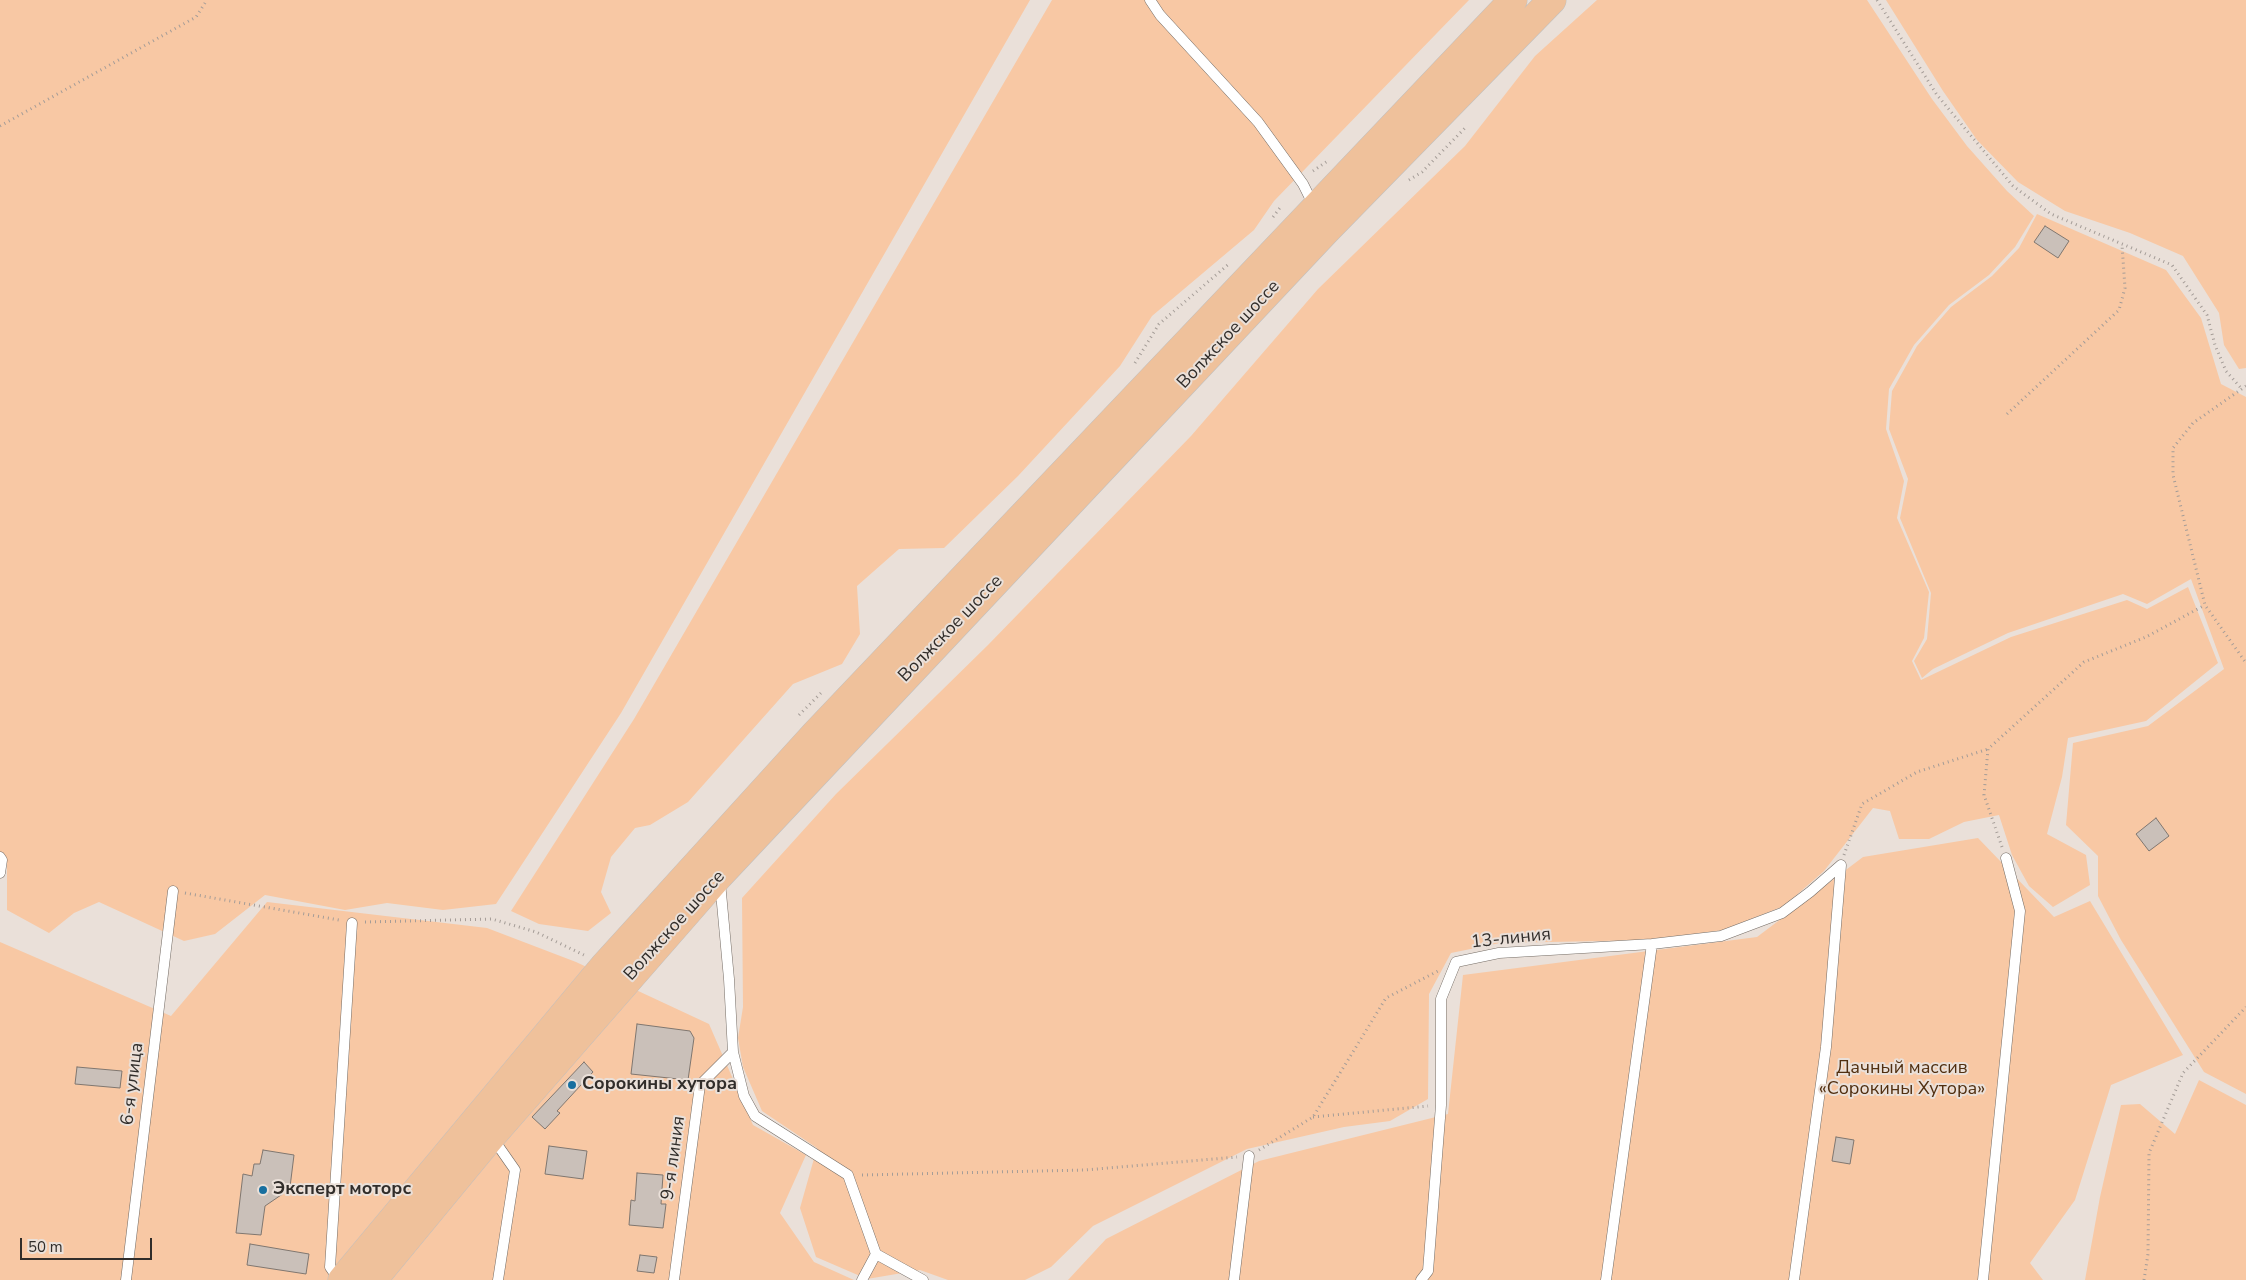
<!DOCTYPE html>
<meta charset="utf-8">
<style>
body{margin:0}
#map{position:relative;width:2246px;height:1280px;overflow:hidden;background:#eae0d9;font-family:"Nunito Sans",sans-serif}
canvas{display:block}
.scale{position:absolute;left:20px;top:1238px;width:132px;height:22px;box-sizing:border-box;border:2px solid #312d2a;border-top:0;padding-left:6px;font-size:15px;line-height:18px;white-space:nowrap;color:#312d2a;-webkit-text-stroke:4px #eae0d9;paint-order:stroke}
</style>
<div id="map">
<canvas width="2246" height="1280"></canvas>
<div class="scale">50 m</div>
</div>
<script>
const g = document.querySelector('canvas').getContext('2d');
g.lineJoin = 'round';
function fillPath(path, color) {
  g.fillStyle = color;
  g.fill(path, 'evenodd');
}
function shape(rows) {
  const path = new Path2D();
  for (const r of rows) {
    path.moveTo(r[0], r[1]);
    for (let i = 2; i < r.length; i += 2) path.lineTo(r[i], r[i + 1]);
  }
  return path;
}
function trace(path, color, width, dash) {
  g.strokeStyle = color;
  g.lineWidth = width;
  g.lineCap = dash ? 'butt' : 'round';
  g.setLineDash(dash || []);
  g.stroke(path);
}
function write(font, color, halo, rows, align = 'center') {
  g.font = font + ' "Nunito Sans",sans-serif';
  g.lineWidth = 4;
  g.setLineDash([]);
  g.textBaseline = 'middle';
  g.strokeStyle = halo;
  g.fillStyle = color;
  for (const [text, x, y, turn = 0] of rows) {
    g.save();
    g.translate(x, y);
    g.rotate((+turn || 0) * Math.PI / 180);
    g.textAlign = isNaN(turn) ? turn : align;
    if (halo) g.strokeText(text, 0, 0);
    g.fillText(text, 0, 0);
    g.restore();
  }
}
const green = shape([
 [0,0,1030,0,621,713,496,904,443,910,387,903,345,910,265,895,215,934,184,941,99,902,74,913,49,933,7,910,7,864,0,852],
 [1052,0,1469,0,1274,201,1254,230,1152,316,1120,366,1018,476,944,548,899,549,857,586,860,634,842,664,793,684,688,802,650,825,635,828,611,857,601,892,611,913,588,931,539,924,511,911,634,719],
 [1597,0,1867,0,1932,99,1967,146,2007,191,2034,216,2015,247,1989,275,1949,305,1914,345,1889,389,1886,429,1904,481,1897,518,1929,592,1924,638,1912,661,1921,680,2011,637,2127,600,2147,609,2188,587,2218,663,2146,721,2068,738,2062,777,2047,834,2086,855,2090,885,2053,907,2029,886,2012,855,1999,815,1964,822,1929,839,1899,839,1890,811,1873,808,1824,871,1784,906,1723,930,1650,940,1500,943,1451,953,1429,994,1428,1099,1390,1121,1344,1127,1247,1149,1093,1226,1051,1267,1025,1280,948,1280,920,1270,867,1279,816,1257,800,1208,817,1148,762,1111,743,1067,738,1038,743,1007,742,898,836,794,988,645,1191,436,1318,289,1465,146,1535,56],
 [1886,0,2246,0,2246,368,2239,369,2224,345,2219,313,2183,256,2130,233,2065,211,2018,182,1977,140,1943,91],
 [2037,214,2166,270,2201,318,2221,384,2246,397,2246,1094,2204,1072,2121,940,2098,896,2098,856,2066,825,2073,743,2148,726,2224,669,2191,579,2147,604,2123,594,2008,633,1933,669,1922,678,1914,661,1927,639,1931,593,1900,518,1908,479,1889,429,1892,391,1917,346,1951,307,1992,276,2019,248],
 [1978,838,2054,917,2090,901,2183,1055,2111,1085,2075,1200,2030,1263,2043,1280,1068,1280,1106,1239,1259,1161,1448,1114,1463,975,1757,937,1863,857],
 [267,902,487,928,576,962,709,1024,753,1125,806,1155,780,1213,814,1262,854,1280,0,1280,0,942,171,1016],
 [2199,1080,2246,1105,2246,1280,2085,1280,2100,1197,2121,1105,2140,1104,2175,1134]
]);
const building = shape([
 [2045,226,2069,241,2058,258,2034,242,2045,226],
 [2156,818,2169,836,2149,851,2136,834,2156,818],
 [637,1024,690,1031,694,1038,688,1080,631,1074,637,1024],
 [584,1062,593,1072,557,1111,560,1113,545,1129,532,1117,584,1062],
 [77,1067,122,1071,120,1088,75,1084,77,1067],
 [1836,1137,1854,1140,1850,1164,1832,1161,1836,1137],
 [549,1146,587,1151,583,1179,545,1174,549,1146],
 [263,1150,294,1155,290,1187,285,1187,284,1193,265,1206,261,1235,236,1233,243,1174,252,1176,254,1164,260,1164,263,1150],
 [637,1173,663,1175,661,1204,666,1204,663,1228,629,1225,631,1200,635,1201,637,1173],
 [250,1244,309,1254,306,1274,247,1265,250,1244],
 [640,1255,657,1257,654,1273,637,1271,640,1255]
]);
const path = shape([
 [1877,0,1937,95,2013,186,2051,214,2172,265,2207,315,2215,345,2226,371,2241,388],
 [0,126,196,17,207,0],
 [1313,171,1329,160],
 [1409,180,1422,172,1465,128],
 [1273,217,1282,205],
 [1135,363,1159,324,1230,263],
 [2246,386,2193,423,2173,448,2173,475,2205,605,2246,663],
 [2007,414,2119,310,2125,288,2122,245],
 [799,715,821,693],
 [2002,847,1984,795,1988,749,2084,662,2146,637,2205,605],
 [1844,855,1862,804,1917,772,1988,749],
 [185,893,339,920],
 [365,922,492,919,536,932,586,956],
 [1313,1117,1428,1106],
 [1259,1150,1313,1117,1386,998,1438,971],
 [862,1175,1085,1170,1237,1157],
 [2144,1280,2148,1254,2149,1153,2183,1073,2246,1007]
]);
const service = shape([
 [1150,0,1160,15,1258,122,1303,184,1314,206],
 [0,857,2,860,0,873],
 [720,882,729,979,733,1052,744,1096,755,1116,848,1175,876,1254,923,1280],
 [492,1137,515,1170,498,1280],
 [126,1280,173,891],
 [339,1280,330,1267,352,923],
 [674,1280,700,1085,733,1052],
 [862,1280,876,1254],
 [1234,1280,1249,1156],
 [1421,1280,1428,1271,1441,1105,1441,999,1456,962,1499,953,1652,944,1721,936,1782,913,1810,892,1841,865],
 [1606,1280,1652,944],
 [1794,1280,1826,1047,1841,865],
 [1983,1280,2020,911,2006,858]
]);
const primary = shape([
 [342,1280,604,966,815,734,1513,0],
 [373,1280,491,1137,719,876,1326,231,1552,0]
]);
const markers = [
 [572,1085,5,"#186f9f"],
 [263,1190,5,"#186f9f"]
];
const streetNames = [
 ["Волжское шоссе",1229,335,-47],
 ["Волжское шоссе",951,629,-46],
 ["Волжское шоссе",675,926,-48],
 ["13-линия",1511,939,-6],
 ["6-я улица",133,1084,-83],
 ["9-я линия",674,1158,-82]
];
const parkNames = [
 ["Дачный массив",1902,1069],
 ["«Сорокины Хутора»",1902,1090]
];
const poiNames = [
 ["Сорокины хутора",582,1085],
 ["Эксперт моторс",273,1190]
];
fillPath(green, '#f8c8a4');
fillPath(building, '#cac0b9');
trace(building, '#807770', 1);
trace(service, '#746c65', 11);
trace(primary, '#c1c0bf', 29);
trace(path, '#a49c97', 3, [1, 4]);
trace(service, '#fff', 10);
trace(primary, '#efc19b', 28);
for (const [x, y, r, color] of markers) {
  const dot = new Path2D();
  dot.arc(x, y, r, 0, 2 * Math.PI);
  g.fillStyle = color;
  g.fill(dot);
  trace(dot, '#eae0d9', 2);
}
write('18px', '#312d2a', '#eae0d9', streetNames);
write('18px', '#512f10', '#eae0d9', parkNames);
write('bold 18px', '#312d2a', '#eae0d9', poiNames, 'left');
</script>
